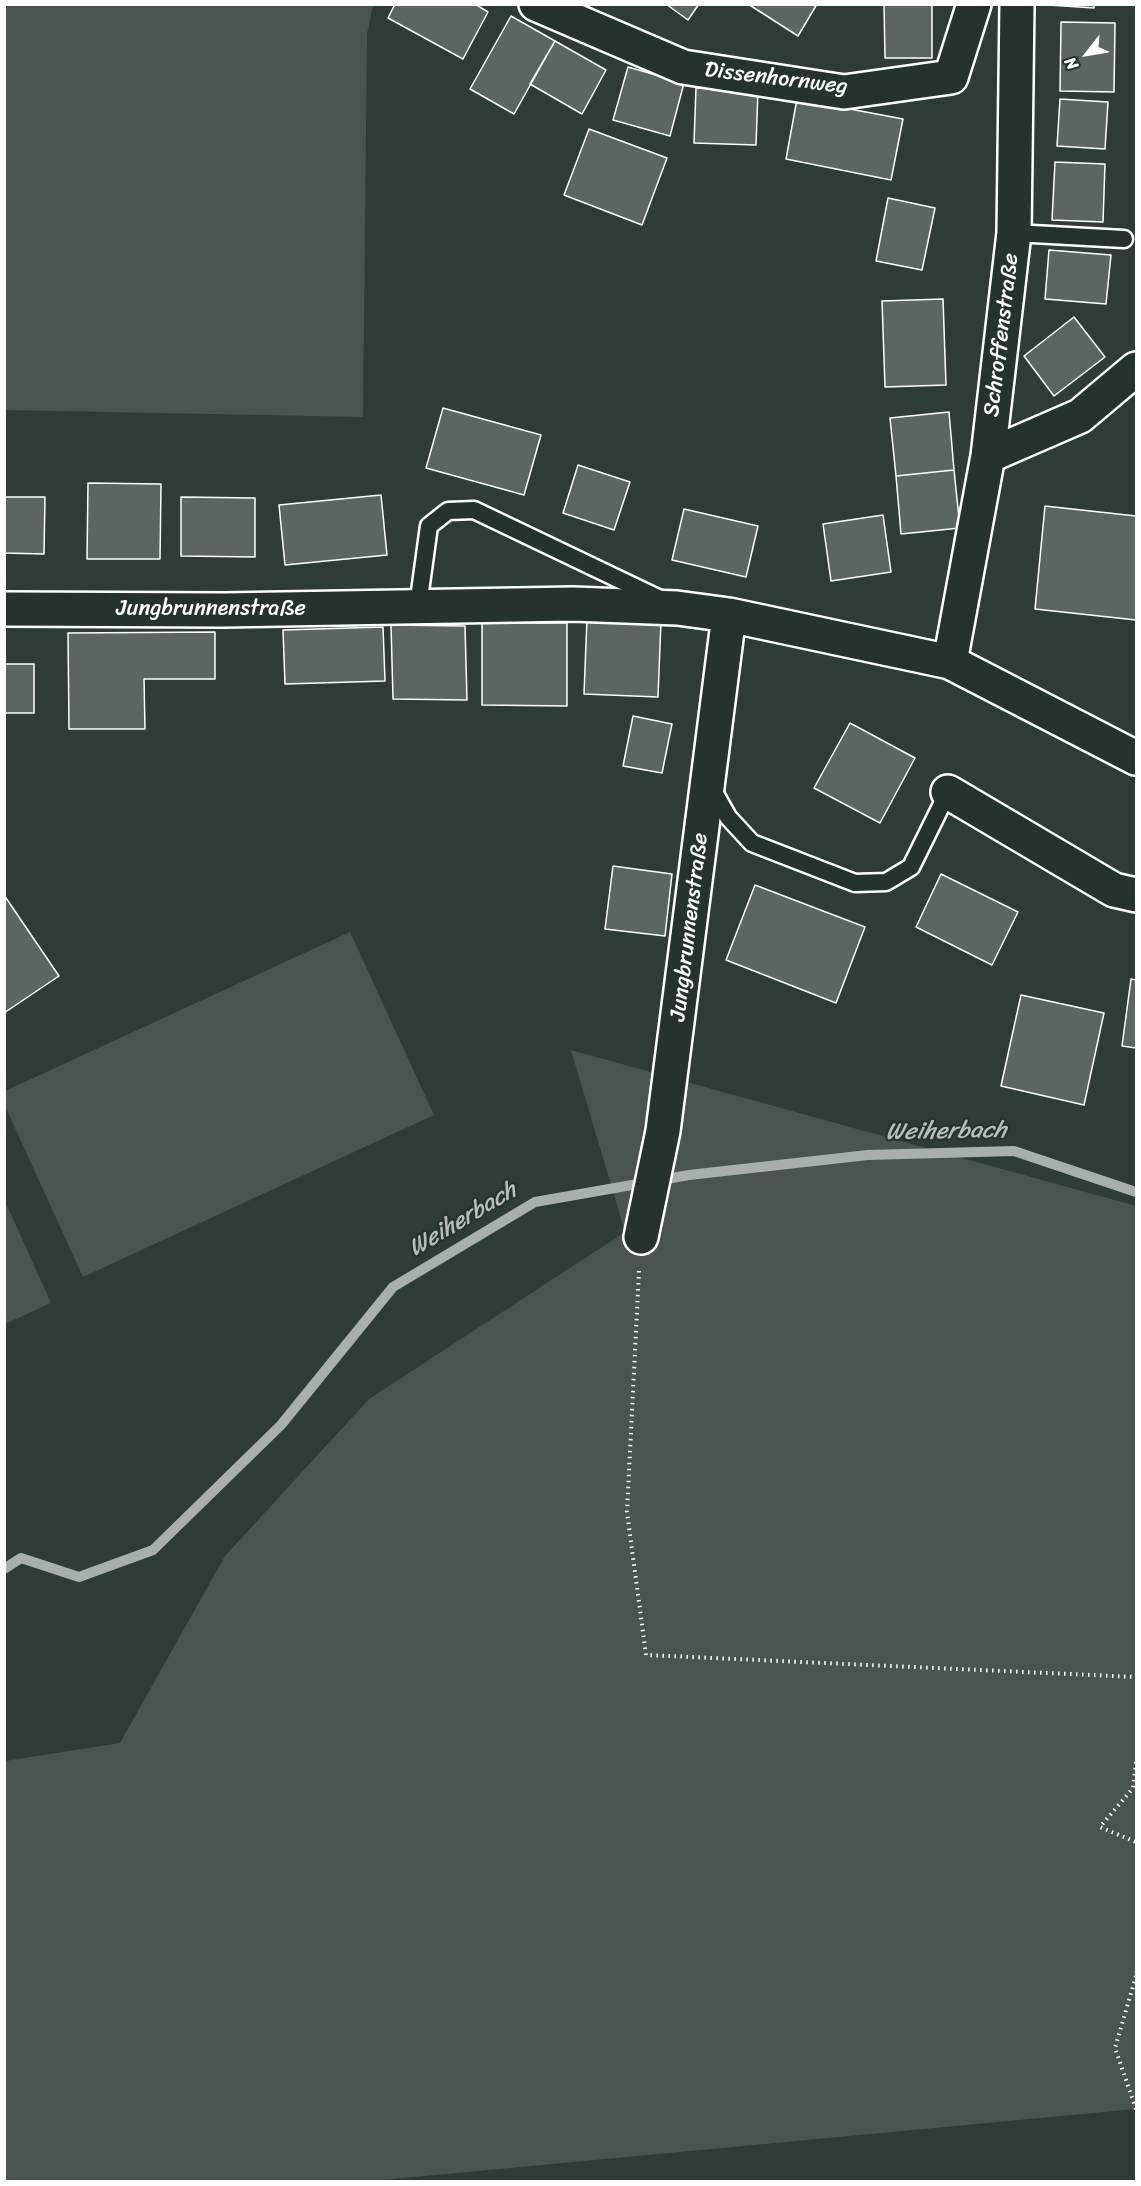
<!DOCTYPE html>
<meta charset="utf-8">
<style>
body{margin:0}
#map{position:relative;width:1141px;height:2186px;overflow:hidden;background:#2f3b35;font-family:Sriracha,sans-serif}
canvas{display:block}
.frame{position:absolute;inset:0;border:6px solid #fff;pointer-events:none}
.north{position:absolute;left:1057px;top:24px;width:60px;height:60px;-webkit-text-stroke:4px #26332d;paint-order:stroke;rotate:239deg;font-size:16px;font-weight:700;line-height:24px;text-align:center;color:#fff}
.north::after{content:'';display:block;margin:auto;width:21px;height:27px;background:#fff;clip-path:polygon(50% 0,100% 100%,50% 72%,0 100%)}
</style>
<div id="map">
<canvas width="1141" height="2186"></canvas>
<div class="frame"></div>
<div class="north">N</div>
</div>
<script>
const g = document.querySelector('canvas').getContext('2d');
g.lineJoin = 'round';
function fillPath(path, color) {
  g.fillStyle = color;
  g.fill(path, 'evenodd');
}
function shape(rows) {
  const path = new Path2D();
  for (const r of rows) {
    path.moveTo(r[0], r[1]);
    for (let i = 2; i < r.length; i += 2) path.lineTo(r[i], r[i + 1]);
  }
  return path;
}
function trace(path, color, width, dash) {
  g.strokeStyle = color;
  g.lineWidth = width;
  g.lineCap = dash ? 'butt' : 'round';
  g.setLineDash(dash || []);
  g.stroke(path);
}
function write(font, color, halo, rows, align = 'center') {
  g.font = font + ' Sriracha,sans-serif';
  g.lineWidth = 4.5;
  g.setLineDash([]);
  g.textBaseline = 'middle';
  g.strokeStyle = halo;
  g.fillStyle = color;
  for (const [text, x, y, turn = 0] of rows) {
    g.save();
    g.translate(x, y);
    g.rotate((+turn || 0) * Math.PI / 180);
    g.textAlign = isNaN(turn) ? turn : align;
    if (halo) g.strokeText(text, 0, 0);
    g.fillText(text, 0, 0);
    g.restore();
  }
}
const green = shape([
 [5,4,373,5,367,34,363,417,5,410],
 [350,932,434,1115,83,1277,5,1106,5,1091],
 [571,1050,1136,1206,1136,2109,372,2181,5,2182,5,1761,120,1743,225,1556,369,1399,625,1232],
 [5,1201,51,1303,5,1324,4,1324]
]);
const stream = shape([
 [4,1569,21,1558,79,1577,153,1550,281,1425,393,1287,535,1202,689,1175,868,1155,1014,1151,1136,1192]
]);
const building = shape([
 [395,4,475,4,488,12,463,59,388,18,395,4],
 [666,4,699,4,688,20,666,4],
 [748,4,817,4,798,36,748,4],
 [884,4,932,4,932,58,885,58,884,4],
 [1033,4,1094,4,1094,8,1033,4],
 [511,16,555,41,514,114,470,89,511,16],
 [1061,22,1115,23,1114,92,1060,91,1061,22],
 [555,41,606,70,582,114,530,84,555,41],
 [628,67,684,83,670,136,613,120,628,67],
 [696,88,758,90,756,145,694,143,696,88],
 [797,99,903,119,891,180,786,159,797,99],
 [1060,99,1108,102,1105,149,1057,146,1060,99],
 [589,129,667,158,642,225,564,195,589,129],
 [1055,162,1105,164,1103,222,1052,220,1055,162],
 [888,198,935,208,922,270,876,261,888,198],
 [1049,250,1111,255,1106,304,1045,299,1049,250],
 [943,299,946,385,885,387,882,301,943,299],
 [1074,317,1105,357,1054,396,1024,356,1074,317],
 [443,408,541,435,524,495,426,468,443,408],
 [949,412,954,470,896,476,890,418,949,412],
 [578,465,630,482,614,530,563,513,578,465],
 [954,470,960,528,901,534,896,476,954,470],
 [88,483,161,484,160,559,87,559,88,483],
 [381,495,387,555,285,565,279,505,381,495],
 [4,497,45,497,44,554,4,553,4,497],
 [181,497,255,498,255,557,181,556,181,497],
 [1045,506,1136,516,1136,620,1035,609,1045,506],
 [684,509,758,526,746,577,672,560,684,509],
 [883,515,891,572,831,581,823,524,883,515],
 [587,618,661,621,658,697,584,694,587,618],
 [482,623,567,623,567,706,482,705,482,623],
 [391,625,465,626,467,700,393,699,391,625],
 [383,627,385,681,285,684,283,630,383,627],
 [215,632,215,679,144,679,145,729,69,729,68,633,215,632],
 [4,664,34,664,34,713,4,713,4,664],
 [633,716,672,724,662,773,623,766,633,716],
 [850,723,915,758,880,823,814,788,850,723],
 [613,866,672,874,665,936,605,929,613,866],
 [941,874,1018,912,992,965,916,927,941,874],
 [755,885,865,927,836,1003,726,960,755,885],
 [4,895,59,976,4,1013,4,895],
 [1131,979,1136,980,1136,1048,1122,1046,1131,979],
 [1021,995,1104,1013,1084,1105,1001,1086,1021,995]
]);
const path = shape([
 [639,1271,627,1512,646,1655,1136,1677],
 [1136,1762,1133,1788,1100,1827,1136,1842],
 [1136,1976,1115,2048,1136,2109]
]);
const lane = shape([
 [1014,233,1124,239],
 [418,606,429,526,448,511,474,510,660,599],
 [710,785,728,817,752,843,855,883,886,882,911,867,948,792]
]);
const street = shape([
 [536,4,683,67,844,92,951,77,974,4],
 [988,456,1080,416,1136,369],
 [4,609,224,610,573,604,677,608,729,615,950,662,1136,758],
 [950,662,988,456,1014,233,1017,4],
 [948,792,1114,890,1136,895],
 [641,1237,663,1131,729,615]
]);
const streetNames = [
 ["Dissenhornweg",776,79,7],
 ["Schroffenstraße",1002,335,-83],
 ["Jungbrunnenstraße",211,609],
 ["Jungbrunnenstraße",690,927,-83]
];
const waterNames = [
 ["Weiherbach",946,1132,-1],
 ["Weiherbach",463,1220,-31]
];
fillPath(green, '#4a544f');
trace(stream, '#a9afac', 10);
fillPath(building, '#5b6661');
trace(building, '#fff', 1.5);
trace(lane, '#fff', 21);
trace(street, '#fff', 38);
trace(path, '#fff', 4, [1.5, 4.5]);
trace(lane, '#26332d', 16);
trace(street, '#26332d', 33);
write('22px', '#fff', '#26332d', streetNames);
write('italic 24px', '#b8bcba', '#26332d', waterNames);
</script>
